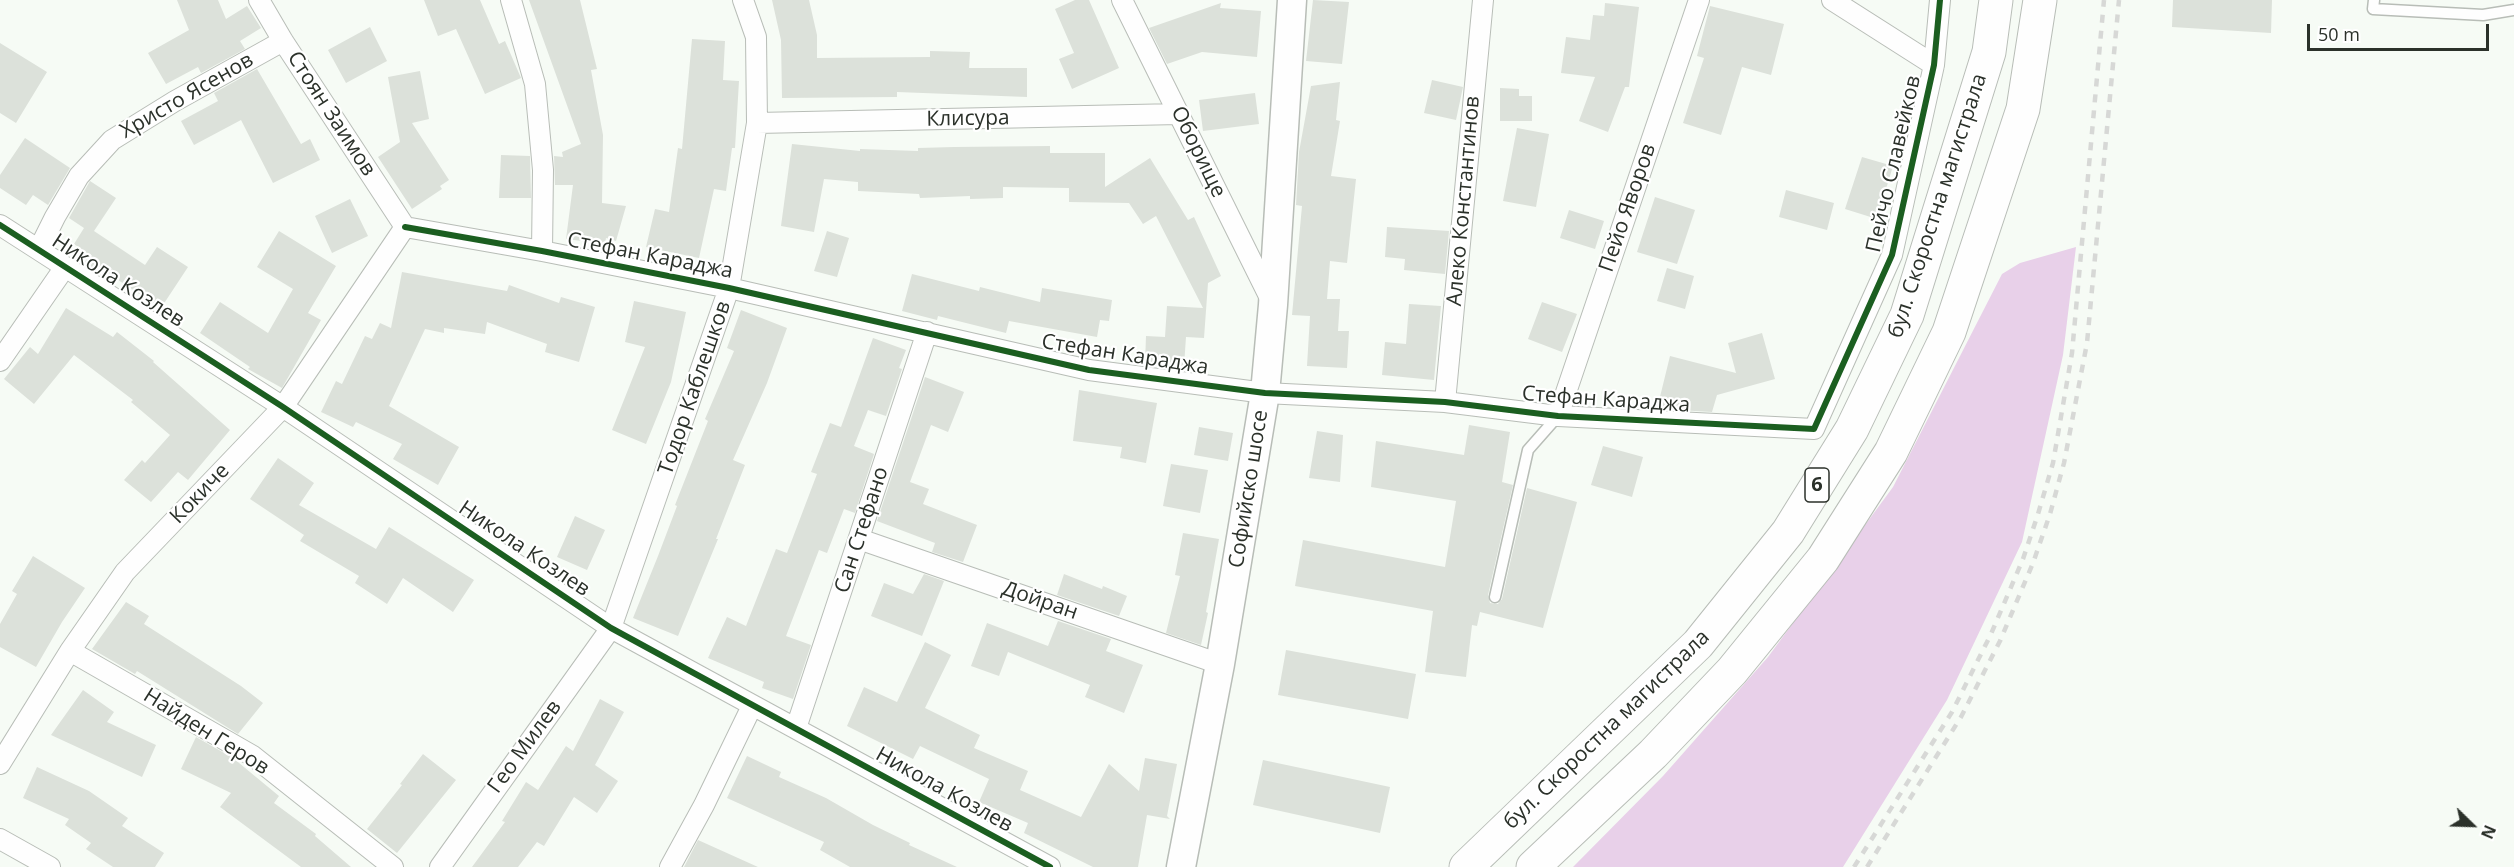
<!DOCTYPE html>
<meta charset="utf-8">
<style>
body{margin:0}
#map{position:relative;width:2514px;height:867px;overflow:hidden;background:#f6fbf5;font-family:"Open Sans",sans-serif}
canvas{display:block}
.north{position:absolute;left:2442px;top:795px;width:60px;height:60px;-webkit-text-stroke:4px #fff;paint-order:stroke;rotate:113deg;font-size:16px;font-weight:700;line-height:24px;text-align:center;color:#2b312a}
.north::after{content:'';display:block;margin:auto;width:21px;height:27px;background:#2b312a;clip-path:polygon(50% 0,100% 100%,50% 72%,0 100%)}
.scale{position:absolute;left:2307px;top:24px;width:182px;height:27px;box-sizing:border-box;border:3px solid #2b312a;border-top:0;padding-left:8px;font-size:18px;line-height:21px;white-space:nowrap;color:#2b312a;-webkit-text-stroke:4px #fff;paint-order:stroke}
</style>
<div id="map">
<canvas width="2514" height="867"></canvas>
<div class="north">N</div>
<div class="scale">50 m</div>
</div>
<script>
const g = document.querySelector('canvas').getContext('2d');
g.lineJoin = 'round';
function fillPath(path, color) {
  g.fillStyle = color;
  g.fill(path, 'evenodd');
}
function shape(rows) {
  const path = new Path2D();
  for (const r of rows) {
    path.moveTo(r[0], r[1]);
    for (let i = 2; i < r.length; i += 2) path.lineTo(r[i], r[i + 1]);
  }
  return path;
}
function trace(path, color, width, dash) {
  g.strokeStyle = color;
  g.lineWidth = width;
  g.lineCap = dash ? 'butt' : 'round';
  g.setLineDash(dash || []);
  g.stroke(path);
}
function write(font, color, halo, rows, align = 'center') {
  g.font = font + ' "Open Sans",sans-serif';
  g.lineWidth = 4.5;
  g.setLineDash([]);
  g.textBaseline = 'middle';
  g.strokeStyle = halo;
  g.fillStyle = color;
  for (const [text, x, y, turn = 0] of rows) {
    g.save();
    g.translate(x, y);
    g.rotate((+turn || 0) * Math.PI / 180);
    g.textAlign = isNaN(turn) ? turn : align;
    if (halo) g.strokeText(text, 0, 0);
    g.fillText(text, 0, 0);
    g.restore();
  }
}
const forest = shape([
 [2076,247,2063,355,2022,542,1947,700,1843,867,1573,867,1663,776,1768,657,1893,487,2002,274,2020,263]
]);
const building = shape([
 [177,0,218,0,226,19,247,6,261,28,240,41,245,49,201,73,198,67,166,84,148,53,189,30],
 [424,0,480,0,499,44,505,41,521,78,485,94,456,29,438,36],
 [529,0,580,0,597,69,591,70,603,135,602,203,626,206,616,241,606,238,605,244,566,239,573,185,555,185,554,156,563,157,562,152,581,144],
 [772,0,809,0,817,35,817,58,930,57,930,51,970,52,969,68,1027,68,1027,97,897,92,897,97,782,98,781,40],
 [1075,0,1089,0,1119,68,1072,89,1059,59,1074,53,1055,9],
 [1313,0,1349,2,1342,64,1306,61],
 [2173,0,2272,0,2271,33,2172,27],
 [1221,3,1220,8,1261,11,1257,57,1202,52,1167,64,1149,28],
 [1605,3,1639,7,1629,87,1625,87,1608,132,1579,121,1595,77,1561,73,1566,37,1590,40,1593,15,1604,16],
 [1710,6,1784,24,1771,75,1742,67,1721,135,1683,123,1704,58,1697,56],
 [370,27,387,61,346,83,328,50],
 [692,39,725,41,723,80,739,81,735,148,732,148,726,191,714,189,699,258,646,247,655,209,669,212,678,148,682,149],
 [0,43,47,72,16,123,0,113],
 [257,69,301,144,310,139,320,160,273,183,241,120,194,145,181,121,218,101,214,93],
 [420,71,429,119,412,123,449,180,440,186,442,189,412,209,378,157,400,142,388,77],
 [1432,80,1463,87,1456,120,1424,113],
 [1340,82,1336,120,1340,121,1331,176,1356,179,1347,263,1330,261,1327,299,1340,299,1338,331,1349,331,1347,368,1307,366,1310,316,1292,315,1302,206,1296,205,1299,152,1311,86],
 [1500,88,1519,89,1519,96,1532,96,1532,121,1500,121],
 [1255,93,1259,124,1203,131,1199,100],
 [1517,128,1549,134,1536,207,1503,201],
 [25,138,70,168,48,205,33,195,26,205,0,188,0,175],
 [792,144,860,151,860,149,918,151,918,148,954,147,1050,146,1050,153,1105,153,1105,187,1150,158,1188,220,1194,217,1221,276,1208,283,1204,338,1186,337,1184,366,1145,364,1146,336,1165,337,1167,306,1203,308,1156,216,1143,224,1129,203,1069,202,1069,188,1003,187,1003,198,970,199,970,196,920,198,919,194,858,191,858,182,824,179,814,232,781,226],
 [501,155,530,156,531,198,499,198],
 [1862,157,1893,166,1877,219,1845,209],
 [90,181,116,198,94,231,145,265,157,247,188,267,161,308,118,280,115,285,83,264,90,255,74,244,84,228,69,218],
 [1786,190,1834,203,1827,230,1779,217],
 [1655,197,1695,210,1677,264,1637,252],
 [350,199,368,236,332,253,315,216],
 [1569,210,1604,221,1595,249,1560,238],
 [1387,227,1449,231,1445,274,1404,270,1405,259,1385,257],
 [279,231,336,266,308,313,321,320,282,388,248,369,250,367,200,333,220,302,268,333,293,289,257,267],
 [827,231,849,238,837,277,814,271],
 [1667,268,1694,276,1685,309,1657,301],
 [402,272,507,291,509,285,559,303,561,297,595,307,579,362,545,352,547,344,487,322,485,334,444,328,444,333,425,329,389,406,459,447,438,485,393,459,402,444,356,422,353,427,321,412,336,381,342,384,365,336,372,339,380,323,391,328],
 [912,274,979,291,980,287,1040,302,1042,288,1112,300,1109,321,1100,320,1097,337,1009,321,1006,333,938,316,937,320,902,311],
 [634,301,686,312,671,382,646,444,612,430,645,347,625,342],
 [1542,302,1577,314,1562,352,1528,339],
 [1409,304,1441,306,1434,380,1382,375,1385,342,1406,344],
 [66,308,113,337,117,332,154,361,153,362,230,430,188,480,178,472,151,502,124,480,142,460,145,463,170,435,131,402,133,400,74,355,34,404,4,379,30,347,38,354],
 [741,310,787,328,767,383,733,460,745,465,716,539,718,539,678,636,633,618,658,556,677,506,675,505,708,421,705,419,734,351,727,348],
 [1762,333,1775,379,1717,395,1712,412,1678,410,1658,405,1670,356,1736,373,1728,343],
 [873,338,906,350,899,368,902,369,886,416,868,410,854,446,874,454,855,513,844,509,827,553,819,550,786,636,811,645,793,699,762,688,764,682,708,658,727,617,746,626,776,549,787,553,817,474,811,472,830,423,841,427],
 [925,377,964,392,948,432,931,425,910,482,929,489,923,504,977,525,963,562,932,552,935,543,877,521],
 [1079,390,1157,403,1146,463,1120,458,1122,447,1073,441],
 [1469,425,1510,432,1502,482,1513,485,1488,595,1490,603,1498,604,1502,599,1527,488,1577,502,1543,628,1480,612,1477,626,1472,625,1466,677,1425,672,1433,611,1295,586,1303,540,1445,567,1456,501,1371,487,1376,441,1464,455],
 [1199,427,1233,433,1228,461,1194,455],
 [1317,431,1343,435,1340,482,1309,478],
 [1603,446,1643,457,1632,497,1591,485],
 [278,458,314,483,299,505,376,549,389,527,474,580,453,612,403,578,387,604,355,583,359,576,300,541,304,535,250,499],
 [1171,464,1208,470,1200,513,1163,506],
 [575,516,605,530,587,570,557,557],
 [1183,533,1219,539,1206,612,1208,613,1201,645,1166,633,1180,576,1175,575],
 [33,556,85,588,62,622,36,667,0,647,0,624,17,594,12,591],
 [924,574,944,581,922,636,871,616,884,583,913,594],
 [1064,574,1102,589,1103,586,1127,596,1119,616,1057,595],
 [126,602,149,616,144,624,241,686,263,703,238,734,137,671,135,674,92,649],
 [1058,621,1111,639,1106,651,1143,665,1124,713,1085,697,1090,685,1008,652,999,676,971,666,987,623,1048,646],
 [925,642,951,655,925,708,980,735,974,748,1028,771,1020,790,1081,817,1109,764,1139,791,1145,758,1177,764,1167,816,1170,819,1147,815,1138,867,1093,867,1024,833,1028,823,979,802,989,779,920,746,913,759,847,726,864,687,897,702],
 [1286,650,1416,674,1408,719,1278,695],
 [83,690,114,712,107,722,156,745,142,777,51,735],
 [600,699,624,712,595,765,618,781,597,813,574,797,544,846,537,842,518,867,472,867,505,822,502,821,526,782,538,790,566,746,573,751],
 [196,737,233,758,279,796,274,803,316,834,315,836,351,867,301,867,220,807,231,793,181,769],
 [423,754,456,780,397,853,367,829,402,785,400,784],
 [747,756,781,772,779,777,826,798,873,825,910,843,909,845,957,867,850,867,820,850,824,842,727,798],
 [1263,760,1390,787,1380,833,1253,805],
 [37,767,89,791,128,818,122,826,164,853,155,867,113,867,86,849,91,843,65,825,69,819,23,798],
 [698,840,758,867,684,867]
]);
const lane = shape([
 [2374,0,2373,9,2483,15,2514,10],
 [1495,597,1528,450,1558,416]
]);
const street = shape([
 [259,0,283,41,405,227],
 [511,0,535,84,543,170,542,251],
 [1122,0,1272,302],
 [1832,0,1934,65],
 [757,123,1179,114],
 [0,225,283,407,611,628,1050,867],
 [405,227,542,251,729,288,1089,370,1265,393,1445,402,1558,416,1814,429,1892,255,1934,65,1940,0],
 [39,249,55,217,79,176,112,140,175,101,283,41],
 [0,361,65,267],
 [1445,402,1483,0],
 [1558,416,1699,0],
 [859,539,1220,664],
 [70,651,253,756,393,867],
 [796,728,927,332],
 [0,764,70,651,125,572,283,407,405,227],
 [0,839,50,867],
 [440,867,611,628,729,288,757,123,756,37,743,0],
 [670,867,704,805,752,706]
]);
const secondary = shape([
 [1181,867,1220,664,1265,393,1273,305,1292,0]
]);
const highway = shape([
 [1466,867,1698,644,1788,532,1852,429,1907,315,1989,52,1996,0],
 [1533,867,1653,754,1732,671,1823,559,1891,452,1949,332,2023,109,2040,0]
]);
const rail = shape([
 [1854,867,1952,712,1991,634,2023,559,2038,514,2053,463,2072,353,2104,0],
 [1867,867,1961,717,2000,641,2033,563,2050,514,2064,463,2087,343,2119,0]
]);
const cycleway = shape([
 [0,225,283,407,611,628,1050,867],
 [405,227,542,251,729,288,1089,370,1265,393,1445,402,1558,416,1814,429,1892,255,1934,65,1940,0]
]);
const shields = [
 [1817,485,24]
];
const shieldNames = [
 ["6",1817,485]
];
const streetNames = [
 ["Христо Ясенов",187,96,-30],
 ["Стоян Заимов",331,114,57],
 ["Клисура",968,119,-1],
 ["Оборище",1198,152,64],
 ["Пейчо Славейков",1894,164,-77],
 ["Алеко Константинов",1464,201,-85],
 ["бул. Скоростна магистрала",1938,206,-72],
 ["Пейо Яворов",1628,208,-71],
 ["Стефан Караджа",650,256,11],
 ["Никола Козлев",118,281,33],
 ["Стефан Караджа",1125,355,9],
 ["Тодор Каблешков",695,388,-71],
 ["Стефан Караджа",1606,400,4],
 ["Софийско шосе",1249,489,-81],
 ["Кокиче",200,494,-46],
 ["Сан Стефано",862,530,-72],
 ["Никола Козлев",524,549,34],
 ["Дойран",1040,601,19],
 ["бул. Скоростна магистрала",1607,730,-44],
 ["Найден Геров",206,732,32],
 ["Гео Милев",525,747,-54],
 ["Никола Козлев",944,790,29]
];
fillPath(forest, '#e8d0e9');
fillPath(building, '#dce1da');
trace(lane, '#b8bdb7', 13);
trace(street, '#b8bdb7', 22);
trace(secondary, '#b8bdb7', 31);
trace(highway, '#b8bdb7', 35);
trace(lane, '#fefefe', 10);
trace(street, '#fefefe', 20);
trace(secondary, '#fefefe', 28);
trace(highway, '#fefefe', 33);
trace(rail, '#d7d8d6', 4.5, [8, 8]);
trace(cycleway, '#1b5e20', 6);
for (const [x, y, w] of shields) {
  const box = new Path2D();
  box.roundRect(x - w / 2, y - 17, w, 34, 4.5);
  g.fillStyle = '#fff';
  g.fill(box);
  trace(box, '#2b312a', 1.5);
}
write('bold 20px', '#2b312a', null, shieldNames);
write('21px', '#2b312a', '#fff', streetNames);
</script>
